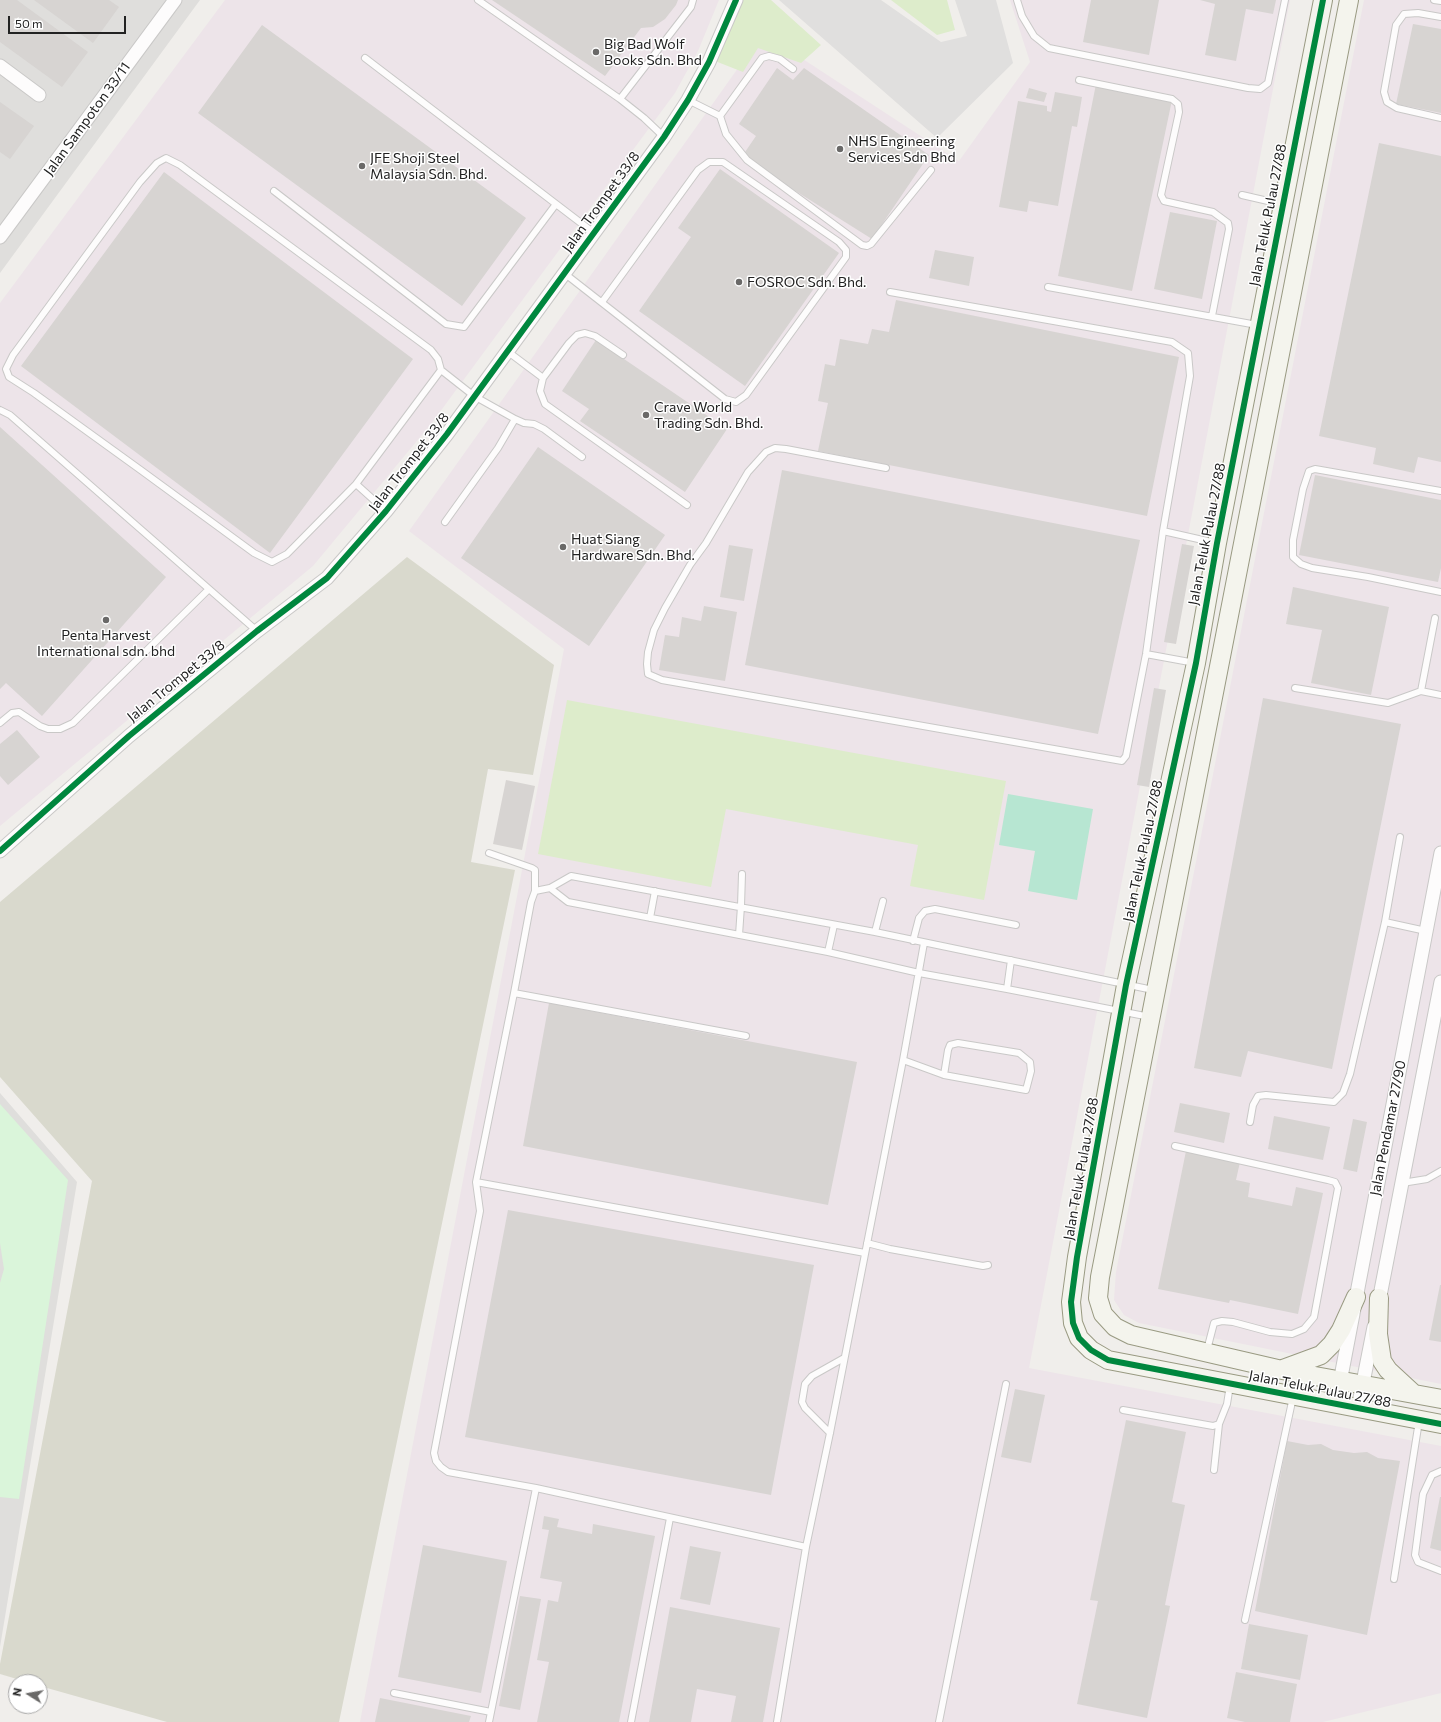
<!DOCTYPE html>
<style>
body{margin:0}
#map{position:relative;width:1441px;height:1722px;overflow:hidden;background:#f0eeeb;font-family:Commissioner,sans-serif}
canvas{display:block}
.north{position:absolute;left:8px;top:1674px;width:40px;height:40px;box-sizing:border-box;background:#fff;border:1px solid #a7a7a7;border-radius:50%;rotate:281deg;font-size:11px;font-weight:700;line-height:16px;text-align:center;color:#222}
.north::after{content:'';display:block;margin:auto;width:14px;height:18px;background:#6a6968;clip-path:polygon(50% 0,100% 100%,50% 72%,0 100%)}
.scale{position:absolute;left:8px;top:16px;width:118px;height:18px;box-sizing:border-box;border:2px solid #222;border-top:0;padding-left:5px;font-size:12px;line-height:14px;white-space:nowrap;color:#222;-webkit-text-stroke:3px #fff;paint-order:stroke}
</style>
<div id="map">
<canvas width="1441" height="1722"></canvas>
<div class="north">N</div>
<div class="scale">50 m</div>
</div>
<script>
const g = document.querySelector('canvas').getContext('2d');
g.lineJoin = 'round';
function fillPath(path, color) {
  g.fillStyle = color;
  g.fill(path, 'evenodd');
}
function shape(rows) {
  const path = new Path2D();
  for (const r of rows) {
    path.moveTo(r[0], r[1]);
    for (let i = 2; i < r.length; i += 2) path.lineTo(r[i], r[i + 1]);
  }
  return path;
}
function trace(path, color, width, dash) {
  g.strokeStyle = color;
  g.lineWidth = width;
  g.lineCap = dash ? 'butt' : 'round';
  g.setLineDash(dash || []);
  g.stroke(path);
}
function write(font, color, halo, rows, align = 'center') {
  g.font = font + ' Commissioner,sans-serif';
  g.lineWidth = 3;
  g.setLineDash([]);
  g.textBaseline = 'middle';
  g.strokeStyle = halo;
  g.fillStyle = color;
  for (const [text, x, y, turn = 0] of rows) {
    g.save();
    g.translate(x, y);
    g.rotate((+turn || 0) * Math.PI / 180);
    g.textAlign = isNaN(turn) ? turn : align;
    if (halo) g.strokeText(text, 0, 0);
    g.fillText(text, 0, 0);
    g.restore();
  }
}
const residential = shape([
 [0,0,200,0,0,273],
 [0,1093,77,1182,0,1647]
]);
const industrial = shape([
 [225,0,719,0,698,51,675,93,431,424,313,566,0,826,0,303],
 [1010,0,1290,0,1029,1368,1441,1446,1441,1693,1323,1722,360,1722,564,649,409,531,763,33,959,161,1030,62],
 [1364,0,1441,0,1441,1384,1139,1323,1124,1315,1114,1300,1116,1272]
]);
const construction = shape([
 [407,557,554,665,533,775,488,769,471,862,515,870,339,1722,167,1722,40,1686,40,1682,27,1682,0,1674,0,1664,92,1181,0,1077,0,902]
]);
const grass = shape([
 [740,0,771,0,821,45,801,63,758,48,743,72,715,61],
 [891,0,947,0,955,30,937,35],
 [567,700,1006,781,984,900,910,886,918,845,726,809,711,887,538,854]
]);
const park = shape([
 [0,1104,68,1180,19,1499,0,1497,0,1283,4,1269,0,1243]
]);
const pitch = shape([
 [1008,794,1093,809,1077,900,1028,891,1035,851,999,845]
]);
const parking = shape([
 [779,0,881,0,941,42,967,36,955,0,996,0,1013,63,937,138]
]);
const building = shape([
 [0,0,17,0,88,52,62,87,0,42],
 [34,0,109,0,119,7,93,43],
 [492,0,678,0,676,5,665,19,653,27,641,28,605,76],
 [1091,0,1159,0,1149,55,1083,42],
 [1200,0,1276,0,1273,14,1246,9,1236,61,1205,55,1215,4],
 [1413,24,1441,29,1441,113,1396,104],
 [262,25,526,218,462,306,198,113],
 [777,68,793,80,804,68,929,155,872,239,751,163,743,155,756,136,739,124],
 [1096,84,1172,100,1132,291,1058,276],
 [1029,88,1047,93,1044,102,1026,98],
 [1055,92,1082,97,1077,127,1072,126,1058,206,1029,201,1027,212,999,207,1018,101,1047,106,1047,111,1051,112],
 [0,102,34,126,10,159,0,152],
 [1379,143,1441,156,1441,462,1418,457,1414,473,1373,464,1376,448,1319,436],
 [720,169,839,253,745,386,639,311,691,237,678,228],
 [164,172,413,359,270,553,21,366],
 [1170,212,1217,221,1202,299,1154,289],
 [935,250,974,257,969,286,929,278],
 [896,300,1179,357,1147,516,818,451,828,403,818,401,825,364,835,366,840,339,868,344,872,329,889,332],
 [596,340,727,429,685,492,580,421,589,409,562,391],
 [0,427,166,577,42,716,6,683,0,689],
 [538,447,665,535,589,646,461,558],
 [782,470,1140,540,1098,734,745,665],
 [1315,475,1441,500,1441,568,1438,582,1299,555],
 [1182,544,1194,546,1176,644,1164,642],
 [729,545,753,549,744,601,720,597],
 [1293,587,1389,607,1371,695,1311,683,1322,630,1286,624],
 [704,606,737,612,725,681,659,670,665,635,679,637,682,617,701,621],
 [1154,688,1166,690,1149,787,1137,785],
 [1263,698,1401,724,1332,1069,1248,1051,1241,1077,1194,1068],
 [17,730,40,757,8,785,0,776,0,744],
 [506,780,535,786,522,850,493,844],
 [549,1003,857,1062,828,1205,523,1146],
 [1180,1103,1230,1113,1224,1143,1174,1132],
 [1274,1116,1330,1127,1323,1160,1268,1149],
 [1353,1119,1367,1122,1357,1172,1343,1169],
 [1186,1151,1240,1162,1236,1180,1250,1183,1248,1197,1292,1206,1296,1187,1323,1193,1298,1314,1230,1300,1229,1303,1158,1289],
 [508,1210,814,1265,771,1495,465,1437],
 [1440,1285,1441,1285,1441,1342,1429,1340],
 [1015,1389,1045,1395,1031,1463,1001,1457],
 [1126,1420,1186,1432,1172,1502,1185,1505,1165,1605,1170,1606,1147,1718,1077,1704,1098,1601,1090,1600],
 [1287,1441,1308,1445,1321,1444,1333,1450,1354,1453,1367,1452,1378,1458,1400,1461,1367,1635,1255,1611],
 [1440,1497,1441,1497,1441,1551,1430,1548],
 [544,1516,559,1519,557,1527,592,1534,593,1524,655,1536,619,1722,537,1722,549,1662,537,1660,548,1600,558,1602,562,1582,540,1578,549,1530,542,1529],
 [423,1545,507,1561,481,1693,398,1677],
 [690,1546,721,1552,710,1605,680,1599],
 [520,1596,541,1599,520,1710,499,1706],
 [670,1607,780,1628,763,1722,731,1722,736,1696,697,1689,691,1722,649,1722],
 [1249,1624,1308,1635,1300,1680,1241,1669],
 [1236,1672,1297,1684,1290,1722,1245,1722,1227,1718],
 [380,1698,471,1716,469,1722,375,1722]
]);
const lane = shape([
 [478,0,620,99,644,118,664,137],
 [1017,0,1022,16,1034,36,1049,48,1248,88,1260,89,1268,83,1285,0],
 [1434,0,1441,1],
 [1441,17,1418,13,1404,14,1396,25,1384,92,1387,102,1397,108,1441,118],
 [365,58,594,233],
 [1079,80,1172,99,1178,104,1179,112,1161,195,1164,201,1213,212,1228,223,1229,229,1212,316],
 [620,99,691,7,693,0],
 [688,100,720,116,726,134,747,160,862,245,867,246,871,244,931,170],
 [720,116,762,58,769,56,780,59,793,69],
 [274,191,446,324,464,327,556,204],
 [1242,195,1281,204],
 [564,273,725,399,736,402,746,395,846,257,846,250,839,242,723,162,709,162,698,170,602,302],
 [1048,287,1257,325],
 [507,351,543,378,540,391,545,404,687,505],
 [441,370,356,484,287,554,272,562,254,553,142,471,34,393,9,377,6,369,13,355,140,182,157,163,166,158,180,165,431,350,438,359,441,370,474,396,515,419,498,448,445,522],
 [543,378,569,343,577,335,585,333,595,336,623,355],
 [0,410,10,415,257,631],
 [515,419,524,423,534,424,544,429,582,457],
 [886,468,786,449,775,448,766,452,748,472,706,543,690,565,665,608,654,630,648,652,647,664,648,674,662,680,1122,761,1126,756,1146,654,1163,531,1190,376,1188,353,1172,342,890,292],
 [356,484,386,511],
 [1441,491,1315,469,1309,471,1303,489,1293,540,1293,557,1301,564,1312,568,1368,577,1441,592],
 [1163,531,1216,543],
 [1146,654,1195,663],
 [1295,688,1388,703,1421,691,1441,695],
 [1421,691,1435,618],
 [0,723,12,713,19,712,40,726,48,729,60,729,73,723,209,589],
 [489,853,532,868,535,870,535,891],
 [550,888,568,902,828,952,919,973,1007,989,1150,1017],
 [650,918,655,891],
 [1385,922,1400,837],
 [875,932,883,901],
 [739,935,741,906,742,874],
 [913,941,919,918,925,911,935,909,1016,925],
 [828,952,834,925],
 [1007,989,1011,960],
 [514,993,746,1036],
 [903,1060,944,1075,1026,1090,1031,1071,1030,1062,1019,1053,958,1043,950,1045,948,1050,944,1075],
 [1250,1122,1253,1105,1258,1096,1266,1095,1334,1102,1343,1093,1350,1074,1385,922,1426,931],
 [1175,1146,1328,1180,1335,1182,1338,1188,1314,1317,1304,1329,1292,1334,1270,1332,1233,1322,1222,1321,1214,1323,1207,1350],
 [476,1182,865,1253],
 [1402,1183,1427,1179,1441,1171],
 [867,1243,890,1249,983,1266,988,1265],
 [1123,1410,1213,1426,1219,1424,1227,1404,1230,1385],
 [830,1433,805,1408,802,1402,805,1384,812,1376,844,1358],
 [1214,1470,1219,1424],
 [1441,1471,1432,1475,1423,1494,1415,1555,1418,1562,1441,1571],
 [806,1547,536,1488,448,1472,441,1467,436,1461,434,1453,480,1211,476,1182,514,993,531,902,535,891,550,888,571,876,875,932,1153,990],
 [1394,1579,1419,1421],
 [1245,1620,1293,1397],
 [394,1693,491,1712],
 [489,1722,536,1488],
 [631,1722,670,1518],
 [777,1722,806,1547,830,1433,903,1060,924,943],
 [939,1722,1006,1384]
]);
const street = shape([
 [0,66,39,95],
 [0,237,175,0],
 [0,851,129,736,257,631,327,578,386,511,447,434,664,137,688,100,709,62,736,0],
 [1378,1306,1441,982],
 [1336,1403,1441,853],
 [1358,1408,1374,1327]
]);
const secondary = shape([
 [1323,0,1217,543,1196,663,1126,985,1077,1257,1071,1302,1073,1323,1079,1338,1091,1350,1108,1360,1441,1424],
 [1349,0,1100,1277,1098,1298,1103,1314,1115,1327,1131,1335,1282,1370,1441,1399],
 [1379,1298,1378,1334,1382,1361,1388,1370,1414,1394],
 [1283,1369,1321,1355,1332,1344,1341,1330,1356,1297]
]);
const cycleway = shape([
 [1323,0,1217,543,1196,663,1126,985,1077,1257,1071,1302,1073,1323,1079,1338,1091,1350,1108,1360,1441,1424],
 [0,851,129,736,257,631,327,578,386,511,447,434,664,137,688,100,709,62,736,0]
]);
const markers = [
 [596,52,4,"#6a6968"],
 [840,149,4,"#6a6968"],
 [362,166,4,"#6a6968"],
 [739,282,4,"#6a6968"],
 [646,415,4,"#6a6968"],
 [563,547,4,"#6a6968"],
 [106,620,4,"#6a6968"]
];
const poiNames = [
 ["Big Bad Wolf",604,44],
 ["Books Sdn. Bhd",604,60],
 ["NHS Engineering",848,141],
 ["Services Sdn Bhd",848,157],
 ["JFE Shoji Steel",370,158],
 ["Malaysia Sdn. Bhd.",370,174],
 ["FOSROC Sdn. Bhd.",747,282],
 ["Crave World",654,407],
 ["Trading Sdn. Bhd.",654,423],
 ["Huat Siang",571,539],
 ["Hardware Sdn. Bhd.",571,555],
 ["Penta Harvest",106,635,"center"],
 ["International sdn. bhd",106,651,"center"]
];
const streetNames = [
 ["Jalan Sampoton 33/11",87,119,-54],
 ["Jalan Trompet 33/8",601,202,-54],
 ["Jalan Teluk Pulau 27/88",1268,215,-79],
 ["Jalan Trompet 33/8",409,462,-52],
 ["Jalan Teluk Pulau 27/88",1207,534,-79],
 ["Jalan Trompet 33/8",176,681,-39],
 ["Jalan Teluk Pulau 27/88",1143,851,-78],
 ["Jalan Pendamar 27/90",1388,1128,-79],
 ["Jalan Teluk Pulau 27/88",1081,1169,-80],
 ["Jalan Teluk Pulau 27/88",1320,1389,11]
];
fillPath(residential, '#dfdedc');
fillPath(industrial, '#ede4e9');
fillPath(construction, '#d9d9cd');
fillPath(grass, '#ddeccb');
fillPath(park, '#daf5da');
fillPath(pitch, '#b7e6d2');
fillPath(parking, '#e0dfde');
fillPath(building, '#d7d4d2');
trace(lane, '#c9c8c7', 8);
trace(street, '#c9c8c7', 15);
trace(secondary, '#999a82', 20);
trace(lane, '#fdfcfc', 6);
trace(street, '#fdfcfc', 13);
trace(secondary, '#f4f4ed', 18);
trace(cycleway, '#00873e', 6);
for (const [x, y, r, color] of markers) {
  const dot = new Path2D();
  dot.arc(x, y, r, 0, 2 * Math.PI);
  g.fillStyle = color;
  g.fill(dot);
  trace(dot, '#fff', 1.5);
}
write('14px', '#222', '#fff', poiNames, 'left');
write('14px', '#222', '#fff', streetNames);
</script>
